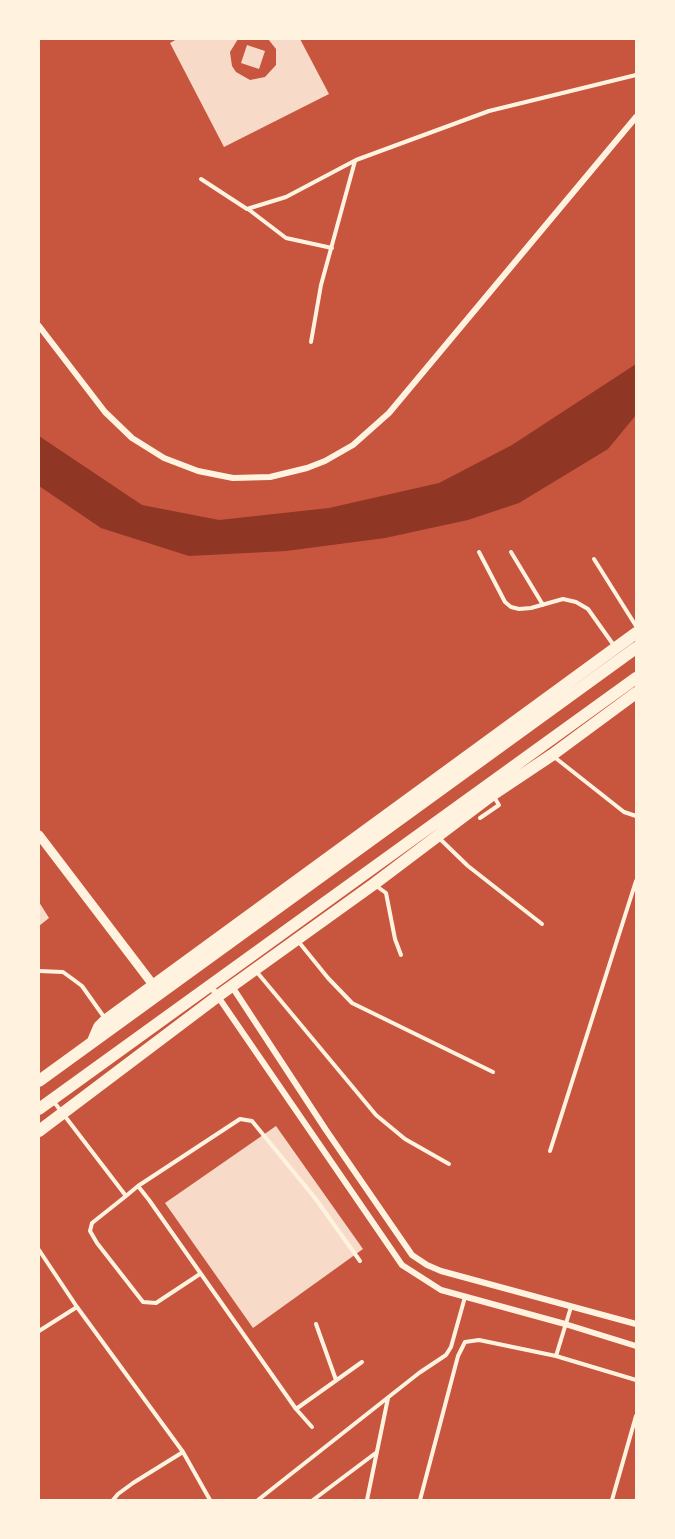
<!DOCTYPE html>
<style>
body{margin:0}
#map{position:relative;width:675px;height:1539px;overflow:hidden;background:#c8553d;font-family:Rubik,sans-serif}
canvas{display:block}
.frame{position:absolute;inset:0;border:40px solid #fff3e0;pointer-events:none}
</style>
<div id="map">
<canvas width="675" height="1539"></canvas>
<div class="frame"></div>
</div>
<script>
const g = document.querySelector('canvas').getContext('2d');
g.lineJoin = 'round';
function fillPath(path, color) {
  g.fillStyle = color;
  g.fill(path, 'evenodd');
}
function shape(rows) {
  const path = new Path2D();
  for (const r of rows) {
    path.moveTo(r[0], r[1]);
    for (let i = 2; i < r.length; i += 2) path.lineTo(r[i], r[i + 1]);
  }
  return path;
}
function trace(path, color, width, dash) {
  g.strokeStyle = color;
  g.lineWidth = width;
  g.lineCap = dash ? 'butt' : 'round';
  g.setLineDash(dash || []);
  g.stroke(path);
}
const water = shape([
 [636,364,636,415,608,449,519,503,468,520,385,538,286,551,189,556,101,528,39,486,39,436,142,505,219,520,329,508,439,483,512,445]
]);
const building = shape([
 [177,39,238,39,230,52,232,66,236,72,250,80,265,77,276,65,276,49,268,39,300,39,329,94,224,147,170,43],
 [247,45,265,51,259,69,241,63],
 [39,902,49,918,39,926],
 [276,1126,363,1249,253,1328,165,1203]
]);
const service = shape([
 [201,179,247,209,286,197,356,160,489,111,636,75],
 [248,209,286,238,332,248],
 [311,342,321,285,355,161],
 [479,552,505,602,511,607,519,609,531,608,563,599,576,602,588,609,615,647],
 [511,552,543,605],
 [594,559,636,626],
 [553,756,624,812,636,816],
 [480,818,499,805,494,797],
 [439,838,468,866,542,924],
 [375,885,386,893,395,939,401,955],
 [298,941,328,978,352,1003,493,1072],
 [39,971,63,972,74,980,82,986,104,1017],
 [256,971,376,1115,405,1139,449,1164],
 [54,1102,126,1196,138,1186,149,1200,296,1409,312,1427],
 [550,1151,636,881],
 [138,1186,240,1119,252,1121,315,1198,360,1261],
 [126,1196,92,1223,90,1231,97,1243,143,1302,156,1303,200,1274],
 [39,1250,77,1307,183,1452,210,1500],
 [316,1324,336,1380],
 [39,1331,77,1307],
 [556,1356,571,1307],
 [296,1409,362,1362],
 [113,1500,118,1494,133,1483,183,1452],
 [258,1500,419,1373,446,1355,451,1347,465,1297],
 [313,1500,377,1452],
 [367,1500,388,1398],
 [420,1500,458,1356,465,1342,479,1340,556,1356,636,1380],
 [612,1500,636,1416]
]);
const minor = shape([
 [39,326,105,412,132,438,164,458,198,471,233,478,270,477,307,468,325,461,353,445,389,413,636,117],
 [210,985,402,1265,441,1290,565,1324,636,1346],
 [231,985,326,1130,412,1255,427,1265,441,1271,636,1324]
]);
const tertiary = shape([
 [39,835,154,986]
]);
const trunk = shape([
 [93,1041,99,1027,106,1020,636,633],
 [39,1081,636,648],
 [39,1109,636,678],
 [39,1131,218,996,374,884,492,795,552,755,636,693]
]);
fillPath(water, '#8f3625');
fillPath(building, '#f7dbc8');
trace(service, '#fff3e0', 4);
trace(minor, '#fff3e0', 6);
trace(tertiary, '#fff3e0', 9);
trace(trunk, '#fff3e0', 12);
</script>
